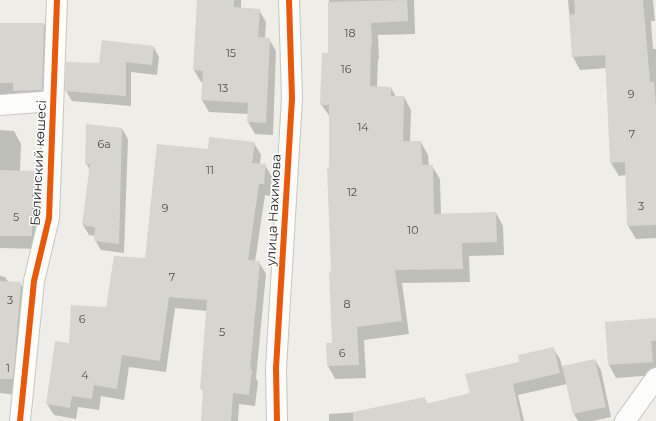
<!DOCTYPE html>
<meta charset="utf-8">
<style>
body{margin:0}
canvas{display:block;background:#eeede7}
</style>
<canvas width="656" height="421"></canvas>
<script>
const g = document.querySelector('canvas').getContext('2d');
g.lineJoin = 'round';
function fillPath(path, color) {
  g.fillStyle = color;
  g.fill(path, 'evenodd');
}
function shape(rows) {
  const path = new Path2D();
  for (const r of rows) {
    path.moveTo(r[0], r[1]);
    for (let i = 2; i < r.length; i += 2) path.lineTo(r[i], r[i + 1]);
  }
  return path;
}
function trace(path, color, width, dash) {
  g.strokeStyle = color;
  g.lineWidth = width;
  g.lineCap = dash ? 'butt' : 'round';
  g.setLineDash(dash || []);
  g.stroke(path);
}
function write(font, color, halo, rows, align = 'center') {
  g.font = font + ' Montserrat,sans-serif';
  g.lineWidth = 3;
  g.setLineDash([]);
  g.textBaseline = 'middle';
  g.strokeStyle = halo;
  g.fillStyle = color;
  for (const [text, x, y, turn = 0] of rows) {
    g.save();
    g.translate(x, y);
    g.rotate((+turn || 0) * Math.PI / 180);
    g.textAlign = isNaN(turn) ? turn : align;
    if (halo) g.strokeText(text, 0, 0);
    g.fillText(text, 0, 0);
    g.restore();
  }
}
const shadow = shape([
 [198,0,241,0,241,9,259,10,266,22,265,39,269,39,276,51,273,135,255,134,248,122,248,114,209,112,202,100,203,82,201,82,194,70],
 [329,0,414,0,415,34,378,35,379,59,378,59,377,88,391,88,396,97,404,97,411,110,410,142,421,142,428,155,429,166,432,166,440,179,441,214,496,213,503,226,504,255,469,256,470,282,402,283,409,334,364,340,366,378,335,379,328,366,327,344,333,343,330,117,321,104,329,54],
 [568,0,653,0,655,21,651,21,653,49,656,49,656,238,636,239,628,226,626,175,619,176,611,163,607,68,580,70,573,57],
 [0,24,44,24,52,38,50,104,0,105],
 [153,46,159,57,157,75,131,72,131,106,72,101,66,91,100,64],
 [122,129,128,139,124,253,101,250,95,240,95,236,89,235,83,225,90,170,86,163],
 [0,130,14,131,21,144,20,171,39,172,46,185,45,206,39,206,38,249,0,248],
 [254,143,261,155,260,164,265,165,272,177,270,196,265,195,255,262,259,262,266,274,256,378,258,382,255,406,239,404,238,421,202,421,204,393,201,388,207,311,175,308,166,372,129,367,124,400,101,396,99,410,78,407,76,419,54,415,47,404,70,344,107,308,146,259,209,150],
 [0,276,5,277,9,283,20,283,26,293,17,395,0,393],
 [656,320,656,375,616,378,609,365],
 [553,348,560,359,562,367,595,360,601,370,611,417,593,421,578,421,574,414,567,384,518,395,524,421,329,421,329,414,358,412,425,399,428,405,471,393,520,362]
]);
const building = shape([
 [197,0,234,0,234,7,260,9,258,37,270,38,266,123,247,122,248,103,201,100,203,71,193,70],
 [407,0,408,21,371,23,372,46,371,46,370,86,391,87,391,96,404,96,403,141,421,141,422,165,433,165,434,214,496,212,497,242,462,243,463,269,395,270,402,321,357,327,359,365,327,366,326,343,332,343,329,272,331,272,327,168,329,167,329,105,320,105,322,53,328,53,328,2],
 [574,0,643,0,650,82,654,82,656,107,656,225,627,226,625,162,610,163,605,55,572,57,569,15,575,14],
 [0,23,44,23,42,90,13,91,13,83,0,83],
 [102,40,154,46,152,65,126,62,126,96,65,91,66,62,99,63],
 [86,124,122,128,119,244,94,241,95,227,82,225,90,164,85,164],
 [209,137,255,142,252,163,266,164,264,184,259,184,248,260,260,261,250,369,252,369,249,395,233,393,231,421,201,421,203,389,200,389,207,300,169,297,160,361,122,355,117,389,94,385,92,399,72,396,70,408,46,404,55,341,69,343,71,305,106,307,114,256,145,258,157,144,208,149],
 [0,170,39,171,38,193,32,193,32,236,0,236],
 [0,281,21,282,13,379,0,379],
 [656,318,656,341,651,341,653,362,608,365,605,322],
 [554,347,560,373,513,384,521,421,353,421,353,412,425,397,426,404,470,393,465,374,519,362,518,355],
 [595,359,606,407,573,414,562,366]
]);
const minor = shape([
 [0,105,53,101],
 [20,421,34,281,49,218,57,0],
 [277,421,276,368,292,98,289,0],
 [625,421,656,378]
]);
const cycleway = shape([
 [20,421,34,281,49,218,57,0],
 [277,421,276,368,292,98,289,0]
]);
const numberNames = [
 ["18",350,34],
 ["15",231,54],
 ["16",346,70],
 ["13",223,89],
 ["9",631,95],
 ["14",363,128],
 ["7",632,135],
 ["6а",104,145],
 ["11",210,171],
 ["12",352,193],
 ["3",641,207],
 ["9",165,209],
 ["5",16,218],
 ["10",413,231],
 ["7",172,278],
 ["3",10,301],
 ["8",347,305],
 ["6",82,320],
 ["5",222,333],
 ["6",342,354],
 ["1",8,369],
 ["4",85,376]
];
const streetNames = [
 ["Белинский көшесi",39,163,-87],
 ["улица Нахимова",274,210,-87]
];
fillPath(shadow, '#0003');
fillPath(building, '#d7d5cf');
trace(minor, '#c6c6c3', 22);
trace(minor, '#fcfcfb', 20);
trace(cycleway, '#e8590c', 6);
write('11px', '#4e4e4c', null, numberNames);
write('13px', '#1f1f1f', '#fff', streetNames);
</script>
